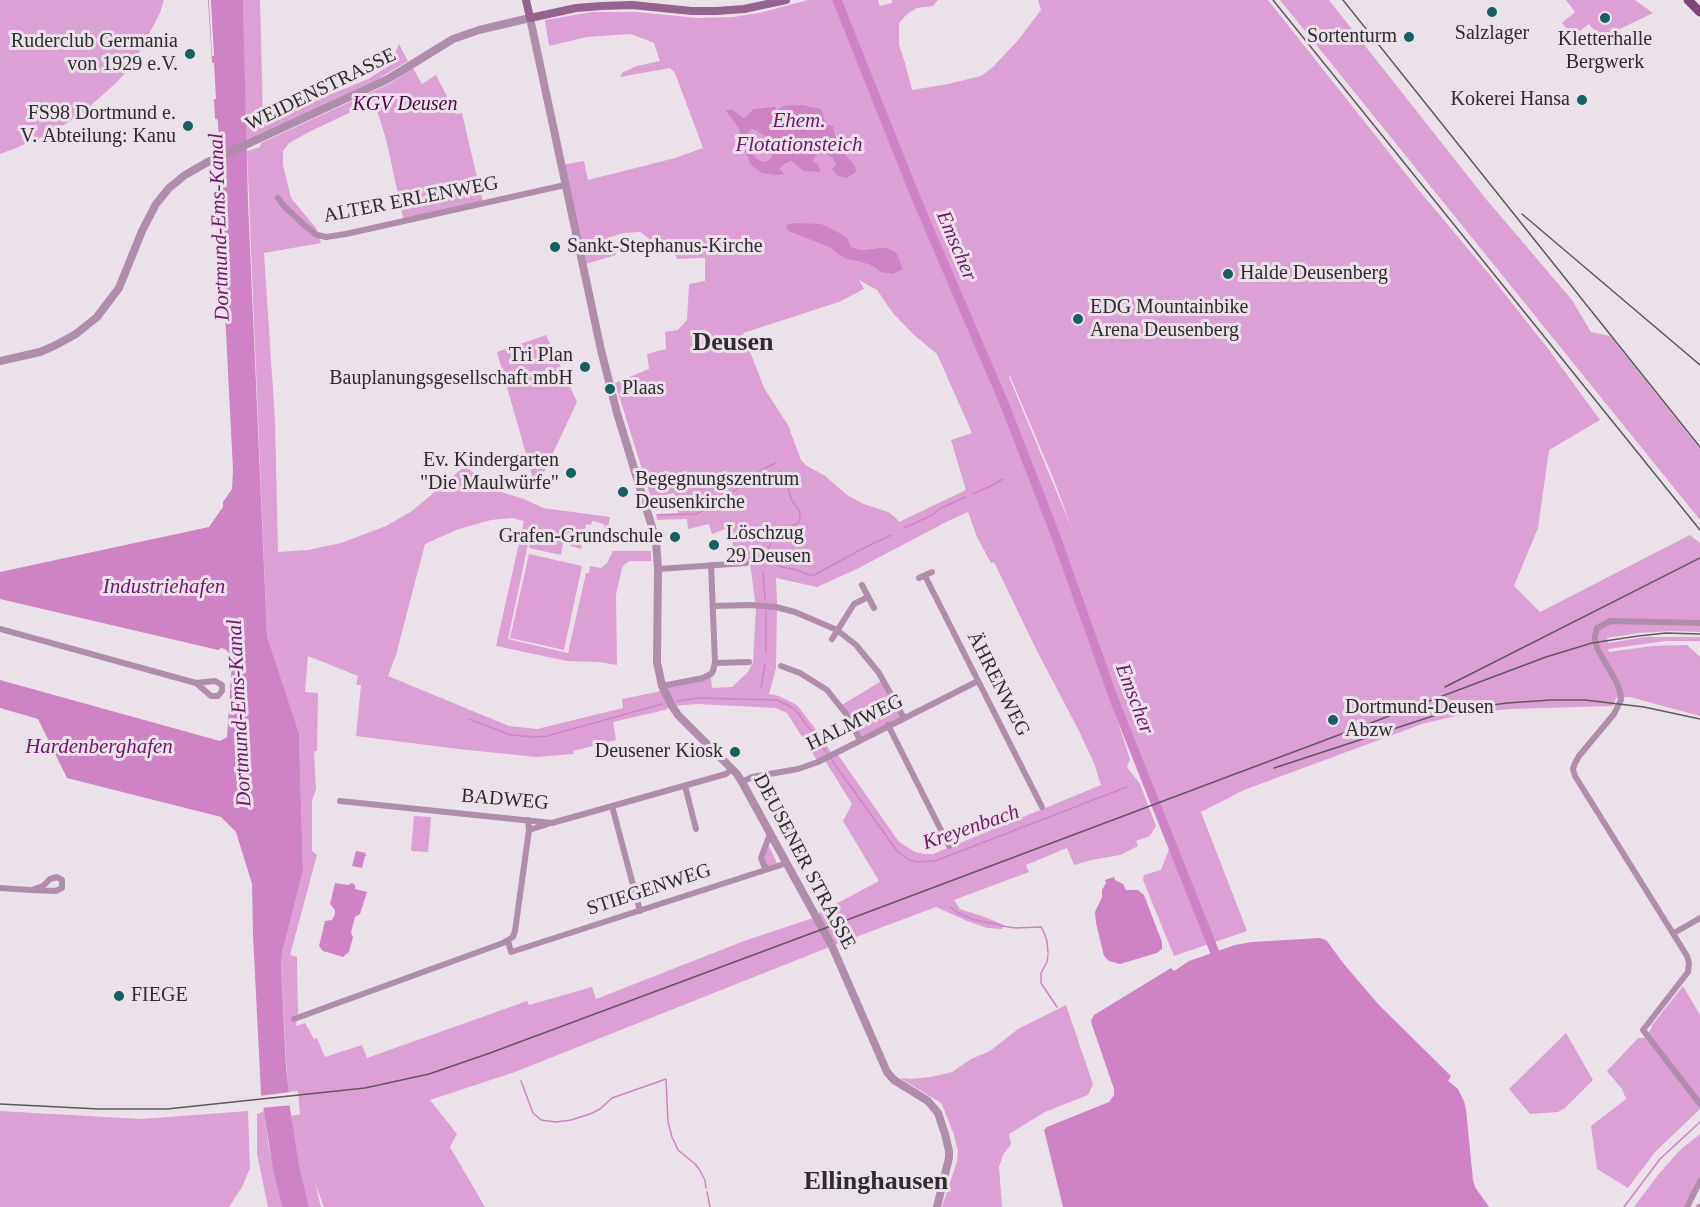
<!DOCTYPE html>
<meta charset="utf-8">
<style>
body{margin:0}
canvas{display:block;background:#ebe2e9}
</style>
<canvas width="1700" height="1207"></canvas>
<script>
const g = document.querySelector('canvas').getContext('2d');
g.lineJoin = 'round';
function fillPath(path, color) {
  g.fillStyle = color;
  g.fill(path, 'evenodd');
}
function shape(rows) {
  const path = new Path2D();
  for (const r of rows) {
    path.moveTo(r[0], r[1]);
    for (let i = 2; i < r.length; i += 2) path.lineTo(r[i], r[i + 1]);
  }
  return path;
}
function trace(path, color, width, dash) {
  g.strokeStyle = color;
  g.lineWidth = width;
  g.lineCap = dash ? 'butt' : 'round';
  g.setLineDash(dash || []);
  g.stroke(path);
}
function write(font, color, halo, rows, align = 'center') {
  g.font = font + ' "Times New Roman",serif';
  g.lineWidth = 6;
  g.setLineDash([]);
  g.textBaseline = 'middle';
  g.strokeStyle = halo;
  g.fillStyle = color;
  for (const [text, x, y, turn = 0] of rows) {
    g.save();
    g.translate(x, y);
    g.rotate((+turn || 0) * Math.PI / 180);
    g.textAlign = isNaN(turn) ? turn : align;
    if (halo) g.strokeText(text, 0, 0);
    g.fillText(text, 0, 0);
    g.restore();
  }
}
const green = shape([
 [0,0,164,0,160,13,140,51,128,70,115,84,81,114,49,134,16,148,0,154],
 [243,0,260,0,263,120,273,118,368,79,390,65,399,44,408,61,378,79,246,140],
 [808,0,878,0,880,6,892,3,892,0,938,0,933,6,917,8,907,14,899,23,899,45,905,63,912,90,948,84,981,76,992,68,1019,39,1041,10,1038,0,1268,0,1417,188,1489,274,1549,350,1600,420,1549,450,1538,528,1514,586,1540,612,1690,535,1700,543,1700,632,1672,631,1639,633,1607,638,1608,643,1645,637,1700,637,1700,641,1666,641,1608,649,1609,652,1652,646,1687,645,1700,657,1700,716,1630,697,1616,698,1613,706,1510,709,1468,713,1422,724,1244,790,1201,812,1247,931,1174,956,1143,880,1144,875,1161,870,1172,841,1147,771,1076,594,1130,759,1127,767,1140,784,1156,826,1150,836,1136,841,1138,846,1120,855,1092,860,1074,865,1067,848,1026,865,1029,872,954,900,960,909,982,916,1004,925,1002,929,987,928,967,921,936,907,832,946,515,1072,430,1100,457,1134,450,1147,485,1207,324,1207,315,1183,321,1207,309,1207,299,1164,291,1116,300,1114,298,1091,288,1092,281,968,282,953,303,871,299,733,267,636,247,151,260,147,261,143,391,83,413,68,422,84,436,75,456,114,462,113,483,203,404,221,386,139,374,101,309,132,289,143,283,151,283,165,291,198,316,228,321,243,264,253,275,420,278,552,308,550,341,543,386,526,412,511,465,466,498,491,524,499,543,508,610,517,608,528,604,528,604,524,592,521,591,525,586,524,581,549,571,546,568,543,568,538,531,530,508,639,568,653,586,573,589,573,590,566,601,568,607,563,613,551,651,551,651,561,630,561,625,564,622,568,616,595,617,665,599,662,567,661,496,646,524,521,512,518,491,520,456,530,425,544,396,655,388,676,509,726,537,729,623,708,622,699,657,692,670,686,711,678,712,688,732,687,748,672,753,662,756,608,750,563,738,561,728,528,712,534,709,524,688,529,687,519,657,520,656,514,678,513,674,493,651,498,615,383,649,369,647,354,666,349,665,332,678,330,687,320,689,284,705,281,705,258,677,259,672,241,655,243,640,232,623,233,611,237,616,255,582,265,561,165,584,161,588,180,675,158,703,148,675,73,670,68,620,77,623,72,637,66,660,61,654,43,631,34,587,37,549,46,545,20,592,12,636,12,698,18,733,17,759,13],
 [790,105,814,107,824,117,827,126,837,136,838,144,843,152,855,165,836,165,833,159,825,153,816,155,803,171,791,161,783,165,780,170,784,173,748,159,738,128,725,110,732,109,744,118,753,109,774,106,777,111],
 [788,231,862,250,886,247,897,253,903,269,881,272,870,265,857,261,846,259,837,254,831,248],
 [859,280,877,290,892,312,914,335,937,354,972,433,951,440,966,490,899,522,896,518,888,512,864,504,847,495,824,475,807,466,801,460,788,425,764,388,743,333,839,302,864,289],
 [1010,376,1054,480,1072,529,1009,377],
 [968,512,977,537,991,563,994,562,1037,651,1078,729,1094,763,1101,785,933,854,924,854,915,852,899,842,836,752,832,754,820,735,797,705,779,696,769,694,776,668,777,604,776,578,817,587,857,569,948,521],
 [308,656,358,676,356,685,361,685,356,736,458,749,536,757,574,754,573,751,616,740,613,722,665,710,672,706,697,704,776,708,787,713,818,762,824,759,852,804,843,821,879,881,815,915,816,917,744,941,596,999,592,987,529,1005,527,1001,367,1058,362,1045,325,1057,317,1038,314,1039,305,1023,296,1026,298,1011,297,957,290,955,317,855,312,851,312,801,316,789,314,751,317,751,318,693,305,692],
 [1280,0,1329,0,1486,199,1572,300,1591,332,1610,336,1700,449,1700,520],
 [1566,0,1635,0,1653,13,1601,38,1589,24,1573,36,1562,23,1575,12],
 [752,129,768,138,775,146,771,159,766,162,759,160,751,152,747,139,748,133],
 [546,335,577,402,536,489,497,352],
 [532,532,564,539,561,555,529,548],
 [529,554,582,566,564,650,510,638],
 [883,680,904,718,860,740,840,706],
 [414,816,431,817,428,852,411,851],
 [769,846,777,863,771,866,767,865,764,862,764,857],
 [1683,986,1700,1015,1700,1109,1655,1152,1628,1188,1597,1169,1591,1126,1626,1099,1622,1089,1607,1071,1638,1038,1644,1038,1651,1029,1652,1025],
 [1066,1005,1093,1084,1088,1095,1045,1112,1009,1134,1011,1144,1003,1155,999,1167,1002,1207,942,1207,957,1161,958,1151,954,1135,942,1104,936,1100,900,1078,912,1079,931,1077,952,1072,971,1059,990,1051,1018,1029],
 [1566,1033,1593,1080,1565,1108,1558,1112,1530,1114,1509,1089],
 [0,1111,141,1119,248,1111,250,1168,242,1187,229,1207,0,1207],
 [264,1111,269,1148,282,1207,268,1207,257,1154,257,1114],
 [1700,1134,1700,1181,1687,1207,1634,1207,1658,1175,1679,1151]
]);
const water = shape([
 [208,0,243,0,248,201,267,636,299,733,303,871,282,953,281,968,286,1066,290,1108,299,1164,309,1207,282,1207,273,1169,261,1093,253,935,252,884,236,832,221,817,67,778,38,719,0,708,0,680,220,741,227,737,232,662,230,654,225,649,221,648,218,650,0,599,0,572,209,527,223,507,223,502,232,489,233,470,222,254,220,161,218,122,217,119,215,119,214,99,216,99,214,63,212,63],
 [790,105,802,105,821,109,827,125,833,126,838,144,843,152,855,165,856,172,846,178,837,175,832,169,836,165,833,159,825,153,816,155,813,161,818,164,821,172,803,171,791,161,783,165,780,169,785,174,776,175,762,173,752,166,748,159,738,128,725,110,732,109,744,118,753,109,775,106,777,111,783,106],
 [752,129,768,138,775,146,771,158,766,162,759,160,751,152,747,139,748,133],
 [794,223,821,224,836,231,847,238,851,247,862,250,886,247,897,253,903,269,893,274,881,272,870,265,857,261,846,259,837,254,831,248,788,231,786,225],
 [356,851,366,853,365,855,368,856,365,856,362,868,352,866],
 [1114,877,1115,880,1123,884,1126,890,1138,890,1144,895,1162,942,1162,949,1157,953,1120,964,1109,961,1104,956,1096,923,1095,912,1102,897,1102,890,1106,883,1105,880],
 [335,883,348,885,352,883,355,885,355,889,367,892,360,914,355,917,351,933,353,937,349,952,343,957,323,951,319,946,325,921,332,920,335,914,335,910,330,904],
 [1320,938,1326,940,1330,945,1343,963,1379,1005,1451,1076,1448,1081,1458,1089,1464,1101,1466,1109,1473,1180,1475,1187,1489,1207,1063,1207,1044,1130,1047,1127,1109,1102,1114,1095,1114,1089,1092,1025,1091,1021,1094,1015,1171,968,1174,971,1189,961,1235,945,1252,942]
]);
const pier = shape([
 [209,0,211,0,211,3,214,56,212,56],
 [291,1092,293,1105,260,1108,259,1096]
]);
const stream = shape([
 [780,471,789,490,791,499,800,512,800,516,799,522,778,534,772,540,767,553,768,561,782,567,797,570,809,575,814,575,860,550,891,535],
 [973,494,993,485,1003,479],
 [658,515,696,514,714,506,763,469,776,463],
 [904,528,932,515,941,508,966,497],
 [763,571,765,600],
 [766,652,766,611],
 [761,687,765,665],
 [677,701,699,698,777,700,791,707,798,713,827,753],
 [469,719,511,735,535,737,547,736,662,704],
 [831,759,897,851,909,860,918,862,935,861,1127,787],
 [950,907,958,913,975,920,1000,925],
 [1002,926,1016,928,1041,927,1043,930,1047,941,1048,953],
 [1048,955,1047,962,1041,973,1041,983,1057,1007],
 [521,1081,533,1113,541,1120,556,1122,571,1120,590,1114,600,1109,612,1098,666,1079,668,1122,672,1137,678,1150,695,1164,699,1169,705,1180,706,1188],
 [707,1192,710,1207],
 [1624,1207,1660,1159,1700,1122]
]);
const river = shape([
 [837,0,916,198,1004,403,1055,534,1115,702,1219,963]
]);
const minor = shape([
 [278,198,284,206,304,225,317,235,326,237,346,234,565,185],
 [658,569,746,563],
 [925,576,1042,807],
 [919,578,932,572],
 [862,585,874,608],
 [713,606,750,605,776,607,795,612,837,630,856,645,879,673,904,718],
 [1700,623,1610,621,1597,628,1595,636,1595,641,1598,650,1617,683,1620,692,1621,700,1614,714,1579,756,1575,763,1573,769,1575,776,1687,956,1689,963,1688,972,1643,1030,1700,1104],
 [0,629,196,683,215,681,222,685,222,691,218,696,211,696,196,683],
 [832,639,854,604,868,597],
 [715,663,749,662],
 [781,666,800,673,827,690,847,715,860,740],
 [662,686,703,678,711,674,713,671,715,662,711,565],
 [888,725,949,846],
 [742,782,752,777,798,769,818,762,978,681],
 [685,786,696,829],
 [340,801,552,823,726,774,732,769],
 [612,806,640,911],
 [529,830,548,824],
 [768,869,764,866,761,858,770,834],
 [0,888,30,890,56,891,62,888,62,880,57,877,50,879,43,886,32,890],
 [1674,933,1700,918],
 [508,941,511,952,781,865,786,862],
 [294,1019,503,943,513,937,515,931,529,830,528,820],
 [1687,1207,1700,1181],
 [1699,1207,1700,1207]
]);
const tertiary = shape([
 [0,361,40,352,54,346,76,334,97,317,119,288,142,231,156,204,169,188,185,175,206,163,388,79,453,39,479,30,530,18,601,350,617,413,656,540,658,569,657,662,662,686,672,706,678,715,737,774,742,782,832,946,887,1072,894,1080,928,1101,938,1113,945,1134,949,1151,949,1158,937,1207]
]);
const secondary = shape([
 [526,0,530,18,576,8,602,6,632,5,692,11,716,11,744,9,786,0]
]);
const primary = shape([
 [1688,0,1700,12]
]);
const rail = shape([
 [1273,0,1700,530],
 [1343,0,1700,447],
 [1522,214,1700,365],
 [1445,687,1700,558],
 [1274,768,1436,715,1464,709,1507,703,1551,700,1585,700,1644,707,1700,719],
 [0,1104,99,1109,167,1109,365,1088,429,1074,490,1053,831,926,1546,657,1592,643,1638,636,1666,633,1700,634]
]);
const markers = [
 [1492,12,6,"#116261"],
 [1605,18,6,"#116261"],
 [1409,37,6,"#116261"],
 [190,54,6,"#116261"],
 [1582,100,6,"#116261"],
 [188,126,6,"#116261"],
 [555,247,6,"#116261"],
 [1228,274,6,"#116261"],
 [1078,319,6,"#116261"],
 [585,367,6,"#116261"],
 [610,389,6,"#116261"],
 [571,473,6,"#116261"],
 [623,492,6,"#116261"],
 [675,537,6,"#116261"],
 [714,545,6,"#116261"],
 [1333,720,6,"#116261"],
 [735,752,6,"#116261"],
 [119,996,6,"#116261"]
];
const poiNames = [
 ["Salzlager",1492,34,"center"],
 ["Sortenturm",1397,37],
 ["Kletterhalle",1605,40,"center"],
 ["Bergwerk",1605,63,"center"],
 ["Ruderclub Germania",178,42],
 ["von 1929 e.V.",178,65],
 ["Kokerei Hansa",1570,100],
 ["FS98 Dortmund e.",176,114],
 ["V. Abteilung: Kanu",176,137],
 ["Sankt-Stephanus-Kirche",567,247,"left"],
 ["Halde Deusenberg",1240,274,"left"],
 ["EDG Mountainbike",1090,308,"left"],
 ["Arena Deusenberg",1090,331,"left"],
 ["Tri Plan",573,356],
 ["Bauplanungsgesellschaft mbH",573,379],
 ["Plaas",622,389,"left"],
 ["Ev. Kindergarten",559,461],
 ["\"Die Maulwürfe\"",559,484],
 ["Begegnungszentrum",635,480,"left"],
 ["Deusenkirche",635,503,"left"],
 ["Löschzug",726,534,"left"],
 ["29 Deusen",726,557,"left"],
 ["Grafen-Grundschule",663,537],
 ["Dortmund-Deusen",1345,708,"left"],
 ["Abzw",1345,731,"left"],
 ["Deusener Kiosk",723,752],
 ["FIEGE",131,996,"left"]
];
const streetNames = [
 ["WEIDENSTRASSE",321,90,-26],
 ["ALTER ERLENWEG",411,200,-11],
 ["ÄHRENWEG",998,684,63],
 ["HALMWEG",855,723,-26],
 ["BADWEG",505,800,5],
 ["DEUSENER STRASSE",804,862,62],
 ["STIEGENWEG",649,890,-18]
];
const parkNames = [
 ["KGV Deusen",405,105]
];
const waterNames = [
 ["Ehem.",799,121],
 ["Flotationsteich",799,145],
 ["Dortmund-Ems-Kanal",220,227,-92],
 ["Emscher",956,246,67],
 ["Industriehafen",164,587],
 ["Emscher",1134,699,69],
 ["Dortmund-Ems-Kanal",240,713,-93],
 ["Hardenberghafen",99,747],
 ["Kreyenbach",971,828,-19]
];
const districtNames = [
 ["Deusen",733,343],
 ["Ellinghausen",876,1182]
];
fillPath(green, '#dda0d4');
fillPath(water, '#cf83c5');
fillPath(pier, '#ebe2e9');
trace(stream, '#cf83c5', 1.5);
trace(river, '#cf83c5', 9);
trace(minor, '#b08eab', 6);
trace(tertiary, '#b08eab', 8);
trace(secondary, '#94648e', 8);
trace(primary, '#7f4579', 9);
trace(rail, '#5e5a5e', 1.5);
for (const [x, y, r, color] of markers) {
  const dot = new Path2D();
  dot.arc(x, y, r, 0, 2 * Math.PI);
  g.fillStyle = color;
  g.fill(dot);
  trace(dot, '#ebe2e9', 2);
}
write('20px', '#2f2c2f', '#ebe2e9', poiNames, 'right');
write('20px', '#2f2c2f', '#ebe2e9', streetNames);
write('italic 20px', '#4b0446', '#ebe2e9', parkNames);
write('italic 21px', '#71166b', '#ebe2e9', waterNames);
write('bold 26px', '#2f2c2f', '#ebe2e9', districtNames);
</script>
